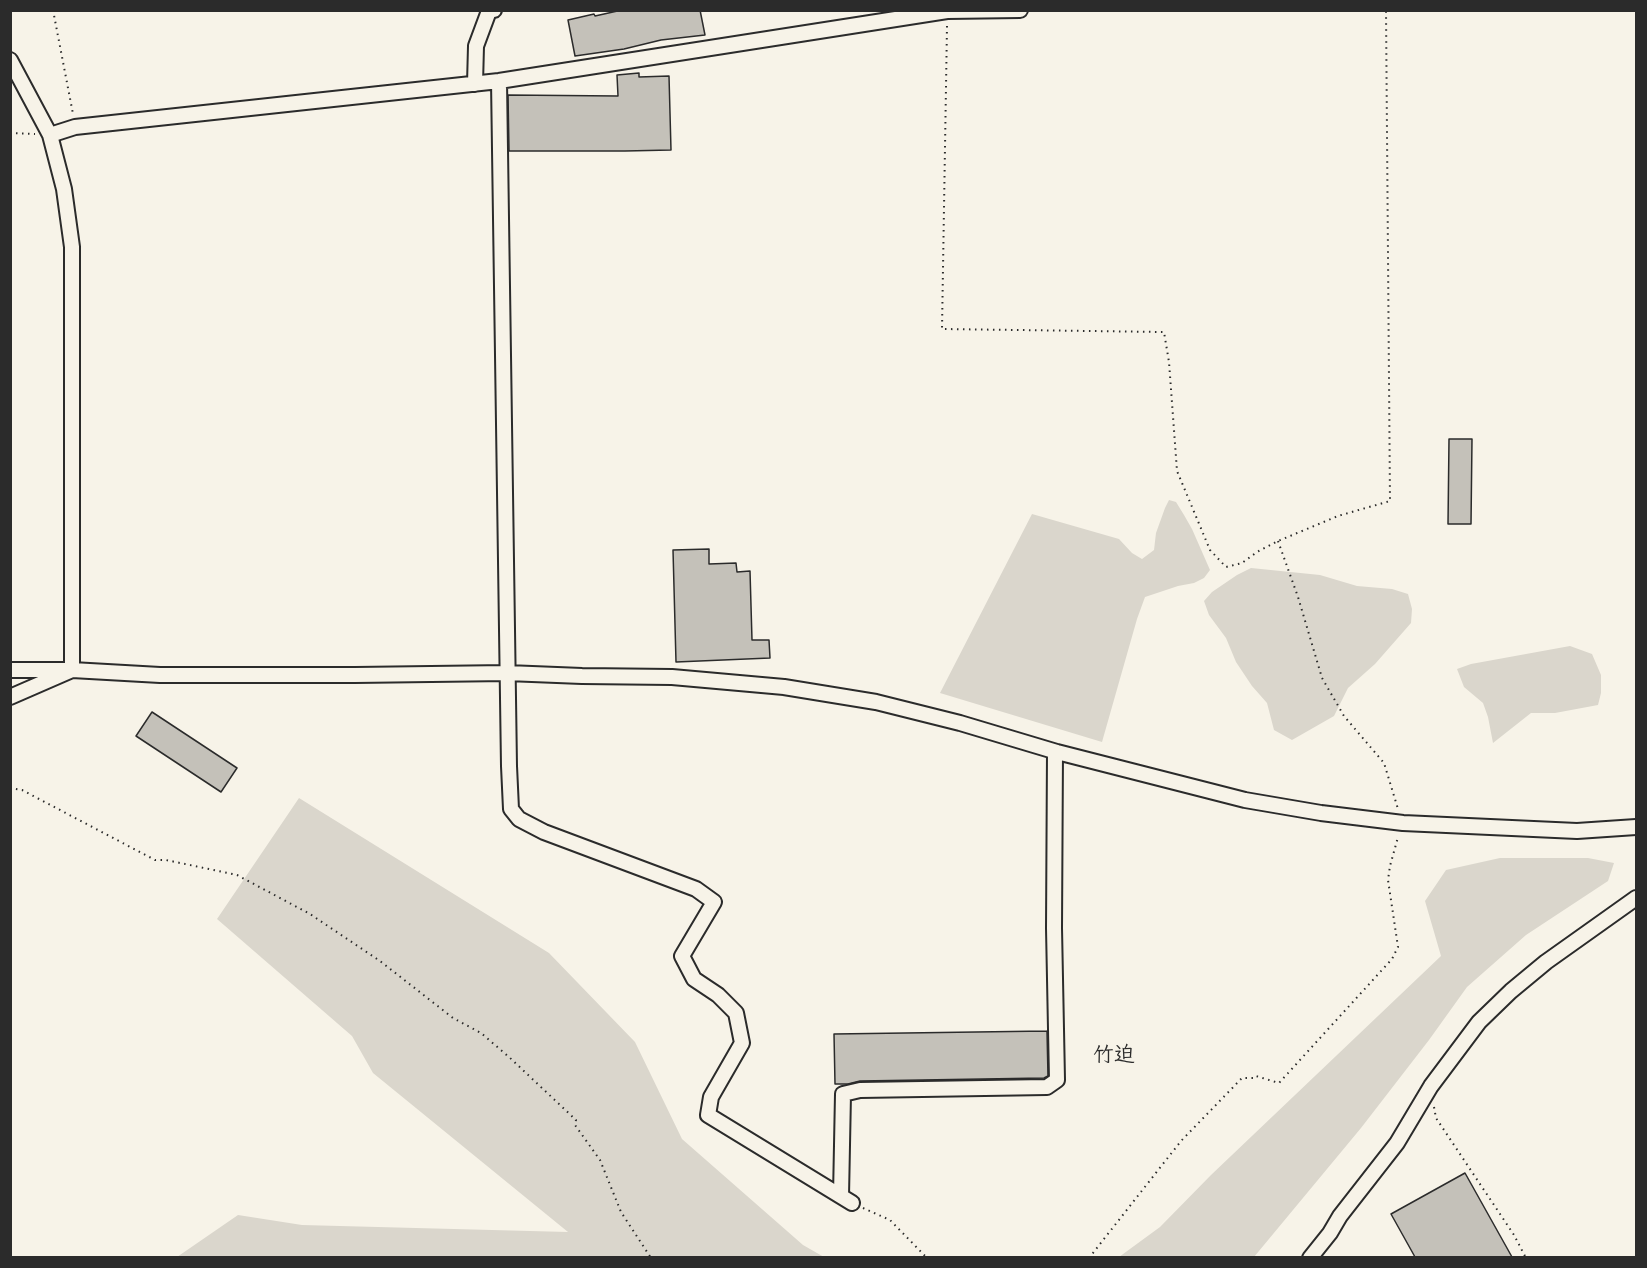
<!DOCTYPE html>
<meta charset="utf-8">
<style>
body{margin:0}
#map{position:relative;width:1647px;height:1268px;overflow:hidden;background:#f7f3e8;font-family:"Playpen Sans",sans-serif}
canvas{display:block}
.frame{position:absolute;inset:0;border:12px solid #2b2b2b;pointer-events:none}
</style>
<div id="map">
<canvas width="1647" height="1268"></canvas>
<div class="frame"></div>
</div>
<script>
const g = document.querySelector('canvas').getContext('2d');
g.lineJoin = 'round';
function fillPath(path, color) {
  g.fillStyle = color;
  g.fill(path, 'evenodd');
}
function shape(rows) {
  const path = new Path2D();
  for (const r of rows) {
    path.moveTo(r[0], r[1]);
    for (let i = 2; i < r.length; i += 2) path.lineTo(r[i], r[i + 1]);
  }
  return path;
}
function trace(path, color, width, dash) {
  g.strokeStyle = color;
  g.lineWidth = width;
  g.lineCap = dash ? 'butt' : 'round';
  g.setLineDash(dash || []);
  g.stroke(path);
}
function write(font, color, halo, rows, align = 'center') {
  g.font = font + ' "Playpen Sans","Klee One",sans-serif';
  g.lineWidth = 4.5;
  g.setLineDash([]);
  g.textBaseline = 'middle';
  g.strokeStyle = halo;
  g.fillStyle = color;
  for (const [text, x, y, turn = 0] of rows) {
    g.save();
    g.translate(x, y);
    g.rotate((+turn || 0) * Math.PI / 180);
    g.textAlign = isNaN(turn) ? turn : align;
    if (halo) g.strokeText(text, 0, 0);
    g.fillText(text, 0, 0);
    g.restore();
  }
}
const green = shape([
 [1169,500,1176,502,1184,515,1192,529,1210,570,1204,578,1194,583,1178,586,1145,597,1137,619,1102,742,940,693,1032,514,1119,539,1132,553,1142,559,1154,550,1156,533,1165,508],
 [1251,568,1320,575,1357,586,1392,589,1408,594,1412,609,1411,623,1375,664,1348,688,1334,716,1292,740,1274,730,1267,703,1252,686,1236,662,1226,638,1209,615,1204,601,1212,592,1237,575],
 [1570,646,1592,654,1601,675,1601,693,1598,705,1555,713,1531,713,1493,743,1488,717,1483,703,1464,687,1457,669,1471,664],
 [299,798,549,953,635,1042,682,1139,803,1245,824,1257,177,1257,238,1215,302,1225,568,1232,373,1073,352,1036,217,919],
 [1500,858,1588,858,1614,863,1608,881,1526,935,1467,987,1429,1040,1361,1128,1254,1257,1119,1257,1160,1227,1211,1175,1441,956,1425,901,1446,870]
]);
const building = shape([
 [622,10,700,10,705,35,661,40,624,49,575,56,568,20,594,14,595,16,622,10],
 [639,73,639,77,669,76,671,150,625,151,509,151,508,95,618,96,617,75,639,73],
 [1449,439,1472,439,1471,524,1448,524,1449,439],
 [709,549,709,564,736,563,737,572,750,571,752,640,769,640,770,658,676,662,673,550,709,549],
 [152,712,237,768,221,792,136,736,152,712],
 [1047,1031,1048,1076,1044,1078,860,1081,848,1084,835,1084,834,1034,1047,1031],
 [1465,1173,1512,1257,1415,1257,1391,1214,1465,1173]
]);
const path = shape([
 [53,10,73,114],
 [947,26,942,329,1164,332,1169,362,1177,471,1210,550,1226,567,1242,563,1257,552,1278,541,1338,516,1390,501,1386,10],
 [10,133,35,134],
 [1278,541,1298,597,1322,678,1344,716,1384,763,1398,809],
 [10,788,22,790,155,860,166,860,237,875,310,914,380,961,453,1018,481,1033,509,1057,576,1120,575,1125,600,1160,621,1212,651,1258],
 [1434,1107,1436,1118,1514,1235,1526,1258],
 [863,1208,890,1220,927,1258],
 [1089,1258,1181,1141,1242,1078,1254,1078,1256,1076,1279,1083,1392,959,1398,947,1388,880,1390,866,1398,837]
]);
const minor = shape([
 [10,60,50,135,64,189,72,247,72,670,10,697],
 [499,81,509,766,511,809,519,819,544,832,696,889,714,902,682,956,694,979,718,995,736,1013,742,1043,711,1097,708,1115,852,1203],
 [475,84,476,46,489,11,494,10],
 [50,135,75,127,499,81,947,11,1020,10],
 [10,670,72,670,160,675,355,675,507,673,582,676,672,677,784,687,876,702,960,723,1057,752,1245,800,1321,813,1403,823,1577,831,1636,827],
 [841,1196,843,1094,860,1090,1047,1087,1057,1080,1054,928,1055,752],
 [1310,1258,1330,1233,1340,1216,1397,1143,1431,1086,1479,1022,1511,991,1546,962,1636,898]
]);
const quarterNames = [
 ["竹迫",1114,1055]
];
fillPath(green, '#dad6cc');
fillPath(building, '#c4c1b9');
trace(building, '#2b2b2b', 1.5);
trace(minor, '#2b2b2b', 18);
trace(path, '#2b2b2b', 2, [1.5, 4.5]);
trace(minor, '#f7f3e8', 14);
write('bold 21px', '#2b2b2b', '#f7f3e8', quarterNames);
</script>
